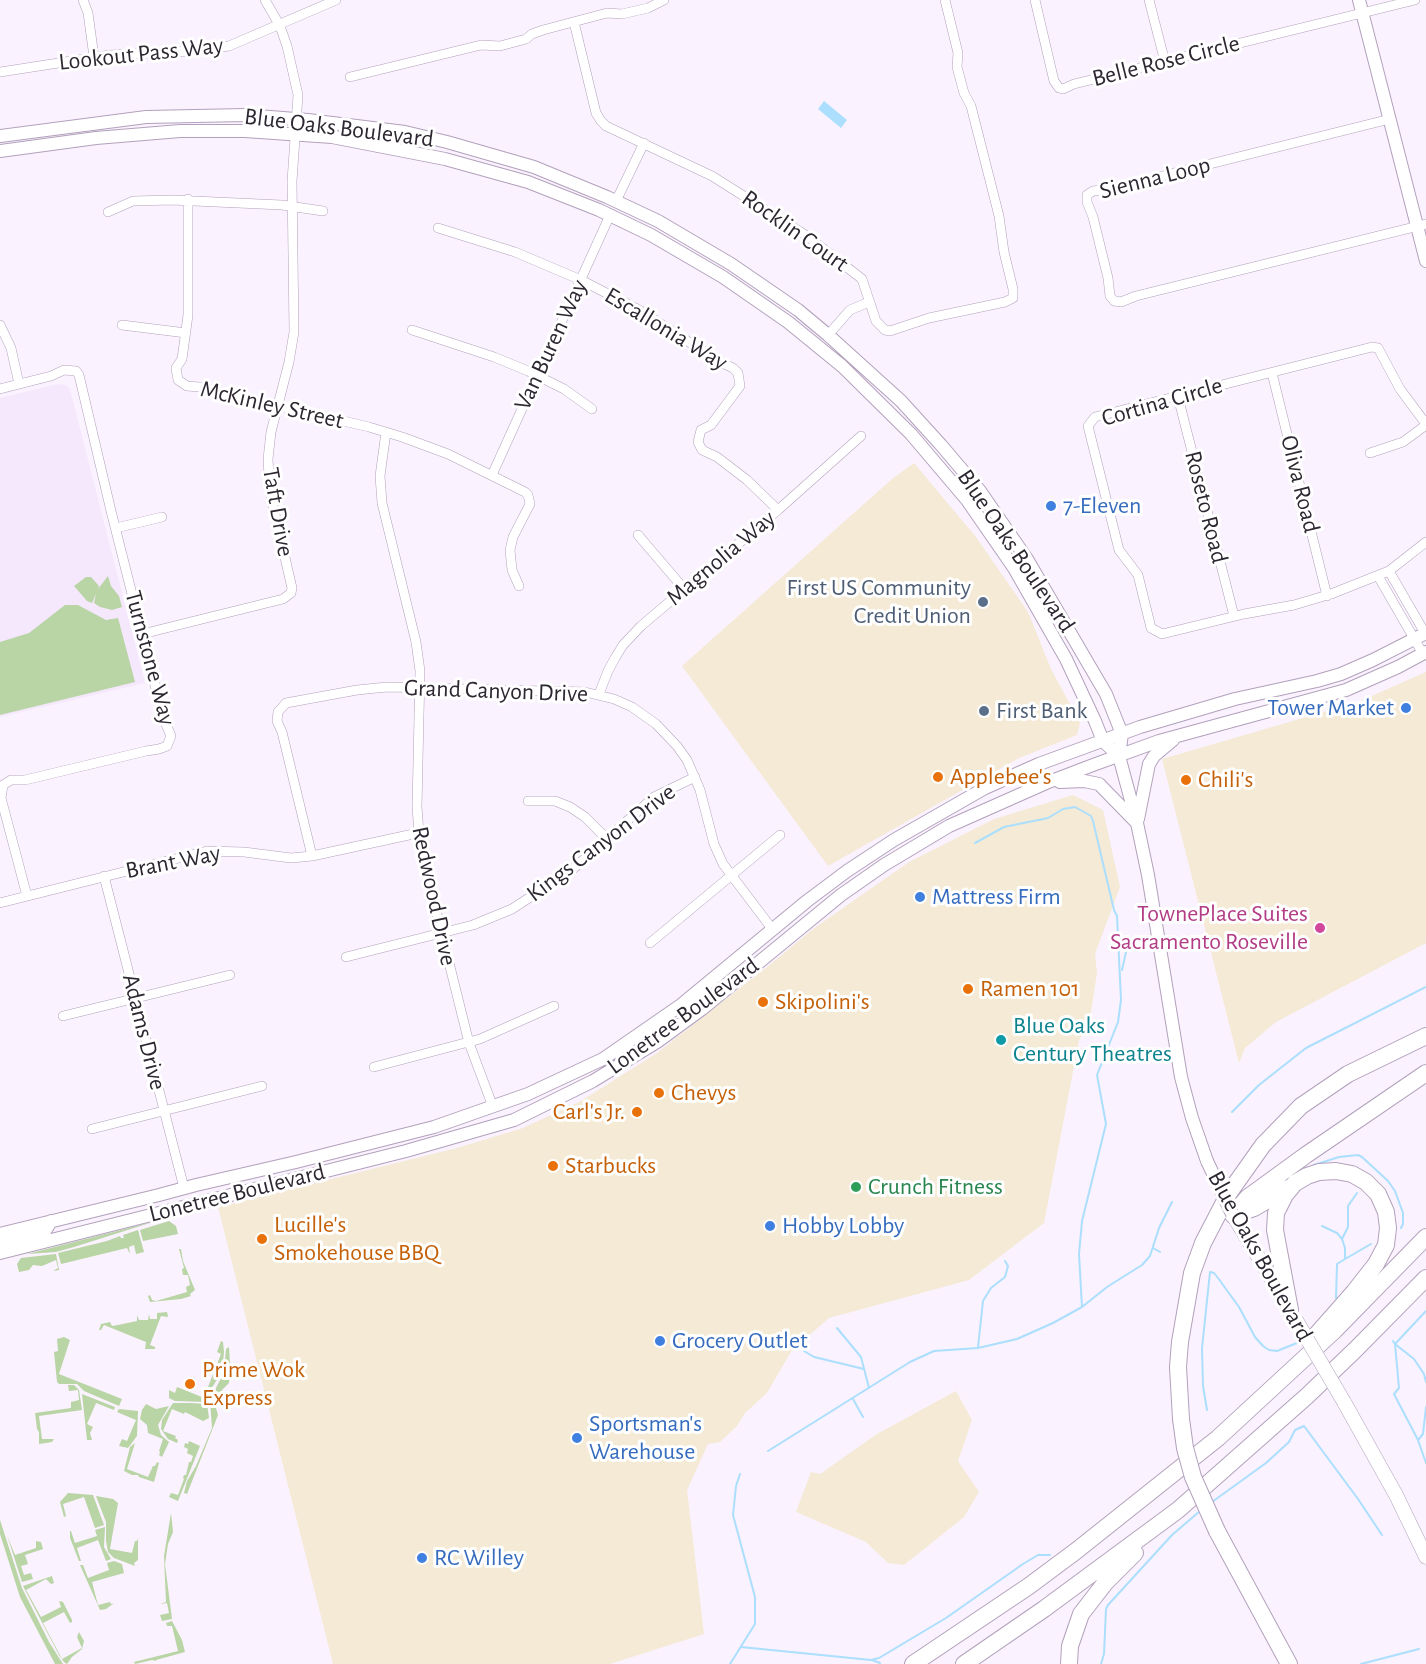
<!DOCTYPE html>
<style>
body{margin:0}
canvas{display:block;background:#faf2fe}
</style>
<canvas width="1426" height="1664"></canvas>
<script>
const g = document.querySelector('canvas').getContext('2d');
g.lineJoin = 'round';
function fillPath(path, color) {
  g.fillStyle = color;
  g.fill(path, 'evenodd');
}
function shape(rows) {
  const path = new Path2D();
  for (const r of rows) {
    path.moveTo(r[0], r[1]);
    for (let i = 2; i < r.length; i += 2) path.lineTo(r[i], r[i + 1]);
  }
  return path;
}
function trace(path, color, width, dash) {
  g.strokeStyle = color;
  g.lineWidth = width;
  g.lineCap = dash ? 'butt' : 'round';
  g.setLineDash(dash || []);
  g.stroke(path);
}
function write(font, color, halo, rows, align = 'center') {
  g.font = font + ' "Alegreya Sans",sans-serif';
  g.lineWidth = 6;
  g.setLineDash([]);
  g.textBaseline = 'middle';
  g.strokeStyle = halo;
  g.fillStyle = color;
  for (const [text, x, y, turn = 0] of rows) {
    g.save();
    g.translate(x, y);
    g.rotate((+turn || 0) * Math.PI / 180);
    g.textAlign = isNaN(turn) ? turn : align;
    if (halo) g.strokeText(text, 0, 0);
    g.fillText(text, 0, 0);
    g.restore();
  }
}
const commercial = shape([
 [914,463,976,537,1028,612,1051,669,1080,723,1077,735,1019,758,828,866,682,666,892,479],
 [1426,672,1426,943,1276,1022,1245,1048,1239,1063,1162,759,1358,702],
 [1073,795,1103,810,1120,887,1095,954,1097,973,1089,1025,1079,1040,1044,1223,969,1280,829,1318,803,1341,796,1343,767,1393,745,1413,737,1426,720,1442,708,1444,687,1490,704,1634,610,1664,333,1664,218,1207,457,1148,523,1128,581,1101,657,1053,772,963,813,929,909,862,994,819],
 [956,1391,972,1420,958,1461,979,1492,964,1517,904,1565,888,1563,866,1542,796,1512,811,1472,820,1474,877,1434]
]);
const built = shape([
 [58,384,66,385,70,389,145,683,0,717,0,398]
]);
const green = shape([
 [108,576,111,586,119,596,122,607,112,610,100,607,94,603,96,594,92,603,87,601,74,586,86,577,91,577,99,586,98,589],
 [65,605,78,605,106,620,118,618,135,682,0,715,0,642,29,633],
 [156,1221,74,1247,56,1252,27,1254],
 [169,1221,176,1226,178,1234,143,1241,140,1230],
 [138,1230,144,1252,136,1254,134,1245,129,1247,130,1254,127,1248,61,1264,58,1253,107,1241,120,1236,121,1238,124,1238,123,1235],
 [179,1249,181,1249,183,1261,195,1290,190,1294,191,1296,181,1299,150,1302,148,1296,150,1295,152,1300,156,1301,187,1292,186,1287,190,1285,188,1275,183,1275,182,1269,184,1268],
 [56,1254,59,1270,53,1271,58,1268,56,1260,42,1266,33,1265,29,1270,19,1272,17,1264,21,1258],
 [167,1312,168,1317,161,1316,150,1345,155,1347,155,1349,145,1349,146,1342,104,1325,101,1330,99,1330,101,1324,110,1322,112,1326,118,1325,137,1321,137,1315,139,1320,148,1320,149,1314,150,1319,157,1319,157,1313],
 [64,1337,70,1340,59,1374,122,1399,119,1406,84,1391,77,1384,59,1384,57,1382,54,1352,58,1351,57,1339],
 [221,1341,223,1342,224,1352,222,1372,211,1389,207,1402,175,1401,169,1398,169,1390,175,1393,177,1387,202,1397,206,1387,208,1387,221,1354,217,1352],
 [229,1347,230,1365,229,1383,222,1390,216,1408,218,1415,187,1494,184,1493,187,1481,196,1466,212,1428,210,1400,224,1372,226,1349],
 [68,1385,74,1385,79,1390,82,1410,39,1416,42,1439,54,1439,52,1442,39,1444,39,1432,37,1429,35,1413,71,1408,71,1402,79,1400,78,1390,69,1391],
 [82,1394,115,1407,114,1410,96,1403,87,1424,93,1427,90,1433,92,1440,87,1440],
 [190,1403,207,1404,209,1418,203,1421,185,1412,184,1414,172,1409,163,1431,176,1436,175,1438,178,1440,177,1443,168,1439,161,1429,162,1420,173,1403],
 [146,1404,156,1409,169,1406,158,1425,161,1435,169,1442,162,1457,159,1455,160,1452,159,1451,163,1439,148,1433,147,1425,140,1419,142,1410],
 [119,1409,138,1411,137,1436,128,1448,119,1446,122,1439,127,1441,136,1420,117,1412],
 [189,1441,200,1446,178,1501,169,1497,171,1493,178,1495,184,1479,183,1478,184,1475,186,1475,189,1462,191,1462,193,1456,187,1453,188,1449,184,1447,185,1443,188,1444],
 [135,1443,127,1469,148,1477,153,1466,155,1466,157,1462,159,1463,154,1482,139,1477,138,1475,132,1475,124,1471,130,1447],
 [68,1493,93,1495,104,1525,95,1528,84,1497,63,1504,66,1516,64,1517,60,1502],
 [96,1496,113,1499,118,1503,110,1549,132,1553,135,1541,137,1541,138,1538,138,1560,134,1563,135,1566,114,1558,108,1552,106,1541,106,1522],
 [171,1513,173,1532,168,1544,165,1564,172,1619,162,1621,160,1615,169,1613,167,1603,160,1604,166,1602,164,1556],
 [0,1520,22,1588,49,1642,63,1664,55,1664,20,1597,0,1534],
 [105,1527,104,1547,111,1559,106,1561,98,1540,77,1548,81,1561,79,1561,70,1538,70,1531,71,1531,75,1543,97,1536,95,1530],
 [7,1535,15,1555,36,1548,36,1541,41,1542,43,1549,25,1555,28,1564,21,1566,24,1575,31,1573,33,1579,22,1582],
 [114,1561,122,1564,124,1573,92,1582,98,1605,110,1602,111,1604,114,1603,106,1609,100,1610,80,1565,83,1565,88,1578,109,1570,107,1563],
 [52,1576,54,1583,51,1584,46,1579,26,1590,41,1617,61,1607,59,1601,63,1602,72,1620,72,1622,70,1623,64,1612,43,1623,62,1659,82,1648,77,1637,79,1632,84,1641,82,1649,72,1657,67,1664,64,1662,59,1655,23,1586],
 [172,1621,182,1640,185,1652,156,1660,156,1661,152,1660,135,1664,134,1662,178,1651,172,1626,167,1626,166,1623]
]);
const water = shape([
 [824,101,847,120,841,128,818,109]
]);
const stream = shape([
 [975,843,1004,827,1048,818,1063,809,1075,807,1091,816,1093,821,1114,910,1117,916,1121,1000,1118,1022,1097,1075,1106,1124,1082,1221,1079,1254,1082,1307],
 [1122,970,1128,943],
 [1232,1112,1259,1085,1306,1048,1426,987],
 [1314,1165,1339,1157,1358,1155,1362,1157,1388,1181,1395,1191,1403,1213,1403,1224,1401,1228],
 [1322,1226,1337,1233,1342,1239,1345,1248,1345,1259,1337,1264,1336,1298],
 [1342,1239,1348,1227,1348,1206,1357,1193],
 [1153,1248,1160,1252],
 [1345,1259,1371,1244],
 [837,1328,861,1357,869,1388],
 [1393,1341,1395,1344,1426,1311],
 [1395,1344,1399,1388,1394,1394,1418,1440,1426,1463],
 [1395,1344,1414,1359,1424,1374,1426,1382],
 [978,1347,983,1301,991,1288,1005,1277,1008,1266,1005,1261],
 [804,1351,814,1357,864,1369],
 [853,1399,863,1417],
 [1207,1410,1203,1386,1202,1348,1210,1272,1214,1273,1218,1278,1239,1307,1255,1337,1263,1346,1269,1350,1277,1351,1297,1343],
 [1418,1440,1423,1434,1426,1407],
 [768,1451,910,1362,934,1351,978,1348,1017,1339,1053,1323,1082,1307,1107,1287,1142,1265,1150,1256,1159,1228,1172,1202],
 [1212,1502,1266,1463,1289,1442,1295,1430,1304,1426,1358,1499,1382,1535],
 [741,1647,871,1660,879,1658,946,1618,1023,1564,1038,1555,1050,1555],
 [872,1660,880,1663],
 [730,1664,755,1624,755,1597,733,1515,736,1486,740,1474],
 [1101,1664,1104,1654,1106,1609,1108,1605,1172,1535,1200,1511],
 [1361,1664,1419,1649]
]);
const street = shape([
 [83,0,88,13,94,57],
 [1035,0,1054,81,1059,88,1063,89,1074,84,1415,0],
 [1149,0,1165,62],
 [574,22,596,113,601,121,606,126,712,176,807,236,862,279,876,321,885,330,890,331,929,318,1005,302,1013,298,1013,289,1004,252,999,216,971,106,964,93,957,67,958,53,945,0],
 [0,72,110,55,192,51,229,46,336,0],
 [350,77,481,45,500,46,526,39,532,34,543,30,607,13,622,14,648,8,664,0],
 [1390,119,1110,189,1093,191,1087,195,1087,202,1093,217,1108,278,1110,296,1114,301,1121,302,1136,296,1426,224],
 [188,199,188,315,182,359,176,368,178,380,187,386,199,387,369,427,402,437,448,454,525,492,528,495,530,504,513,537,510,550,512,570,519,586],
 [616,201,644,143],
 [108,212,133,201,172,200,282,205,323,211],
 [438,228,515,252,581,280,639,310,722,363,733,368,738,373,740,386,711,425,701,430,698,442,702,450,717,457,747,480,778,510],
 [0,325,11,348,19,384],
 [122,325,186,333],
 [412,330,494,357,528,371,564,389,592,409],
 [828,335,850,310,869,302],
 [1272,373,1327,596],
 [0,389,51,376,64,370,76,371,79,375,111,511,163,717,171,736,167,746,159,749,146,751,25,780,11,780,3,785,1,798,27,896],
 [1178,397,1234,616],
 [1426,424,1400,389,1378,348,1372,347,1095,417,1088,426,1119,550,1138,575,1151,628,1162,634,1244,614,1294,605,1331,594,1389,571,1426,542],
 [386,432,380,476,382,503,416,642,420,671,417,807,420,846,469,1043,493,1107],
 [1370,453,1403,442,1426,425],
 [492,475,610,215],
 [116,528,162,517],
 [638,535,685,590],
 [1389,571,1426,635],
 [1378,576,1423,654],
 [142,634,283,599,291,593,292,588,270,493,268,459,271,432,289,362,294,332,292,181,298,95,287,46,280,26,265,0],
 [599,694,608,671,615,658,623,645,641,626,778,510,861,436],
 [528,801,555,801,570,807,585,817,608,840],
 [312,856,282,732,277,721,278,712,286,703,357,690,387,687,585,692,614,699,632,707,656,724,677,746,687,760,700,790,714,844,723,864,773,930],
 [104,876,184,1188],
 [0,903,207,851,244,852,291,858,312,856,418,833],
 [650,943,780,835],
 [346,957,473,925,512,909,573,869,654,797,695,777],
 [63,1016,230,975],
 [374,1067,480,1039,554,1006],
 [92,1129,262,1086]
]);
const secondary = shape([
 [1359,0,1426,261],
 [0,136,146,117,245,115,308,120,405,132,447,142,534,167,607,197,658,221,731,264,798,310,828,335,901,401,941,445,980,491,1027,559,1106,694,1122,734,1119,756,1137,823,1148,875,1181,1077,1192,1118,1207,1161],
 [0,151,96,138,180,131,245,131,332,137,445,159,528,182,599,210,651,235,723,277,788,322,842,366,911,434,967,500,1014,568,1066,659,1095,721,1103,741,1119,756],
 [1060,782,1084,781,1099,784,1136,822],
 [1138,819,1149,764,1154,756,1173,740],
 [0,1234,159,1195,196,1185,296,1162,434,1127,528,1094,603,1059,681,1005,807,901,847,871,894,840,985,788,1039,764,1140,727,1235,699,1317,681,1341,674,1373,660,1426,633],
 [3,1252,1,1248,3,1244,44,1233,51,1221],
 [0,1253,406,1151,514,1120,593,1081,657,1042,702,1009,841,895,884,865,949,826,1046,783,1093,765,1159,741,1346,690,1398,667,1426,652]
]);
const primary = shape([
 [1233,1215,1287,1305],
 [1344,1402,1396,1495,1426,1557]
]);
const highway = shape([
 [1233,1215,1247,1198,1306,1155,1426,1073],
 [1234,1215,1254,1208,1288,1188],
 [1290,1310,1275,1230,1276,1213,1285,1195,1295,1183,1307,1176,1319,1172,1336,1171,1352,1174,1366,1182,1378,1194,1386,1212,1388,1228,1386,1245,1376,1264,1354,1292,1317,1334],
 [1181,1419,1178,1367,1180,1342,1192,1273,1203,1243,1229,1193,1263,1145,1301,1106,1348,1074,1426,1036],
 [1217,1531,1289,1664],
 [913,1664,1029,1586,1076,1551,1218,1438,1335,1330,1426,1237],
 [964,1664,1044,1609,1178,1510,1307,1396,1355,1350,1426,1278],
 [1069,1664,1070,1646,1081,1614,1105,1583,1135,1553]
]);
const secondaryBridge = shape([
 [1207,1161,1232,1214]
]);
const primaryBridge = shape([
 [1296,1320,1344,1402]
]);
const highwayBridge = shape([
 [1181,1419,1185,1448,1193,1477,1217,1531]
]);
const markers = [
 [1051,506,6,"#3f7fe0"],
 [983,602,6,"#5c6f8a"],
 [1406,708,6,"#3f7fe0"],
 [984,711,6,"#5c6f8a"],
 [938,777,6,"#e8710a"],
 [1186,780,6,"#e8710a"],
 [920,897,6,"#3f7fe0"],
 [1320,928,6,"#d1479c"],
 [968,989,6,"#e8710a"],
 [763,1002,6,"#e8710a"],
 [1001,1040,6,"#0f9aa8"],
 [659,1093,6,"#e8710a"],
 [637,1112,6,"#e8710a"],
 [553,1166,6,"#e8710a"],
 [856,1187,6,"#2e9e5b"],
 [770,1226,6,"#3f7fe0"],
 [262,1239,6,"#e8710a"],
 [660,1341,6,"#3f7fe0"],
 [190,1384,6,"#e8710a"],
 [577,1438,6,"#3f7fe0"],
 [422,1558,6,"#3f7fe0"]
];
const streetNames = [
 ["Lookout Pass Way",141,54,-6],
 ["Belle Rose Circle",1166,61,-14],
 ["Blue Oaks Boulevard",339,128,7],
 ["Sienna Loop",1155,178,-14],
 ["Rocklin Court",795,231,35],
 ["Escallonia Way",666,329,31],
 ["Van Buren Way",551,345,-65],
 ["Cortina Circle",1162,402,-16],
 ["McKinley Street",272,405,13],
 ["Oliva Road",1300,484,76],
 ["Roseto Road",1206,507,76],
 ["Taft Drive",278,512,80],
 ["Blue Oaks Boulevard",1016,551,56],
 ["Magnolia Way",721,558,-40],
 ["Turnstone Way",150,658,75],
 ["Grand Canyon Drive",496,691,2],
 ["Kings Canyon Drive",601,843,-37],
 ["Brant Way",173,862,-11],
 ["Redwood Drive",434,896,78],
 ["Lonetree Boulevard",683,1016,-36],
 ["Adams Drive",144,1032,76],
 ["Lonetree Boulevard",237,1193,-14],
 ["Blue Oaks Boulevard",1260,1256,61]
];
const shopNames = [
 ["7-Eleven",1063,506],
 ["Tower Market",1394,708,"right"],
 ["Mattress Firm",932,897],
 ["Hobby Lobby",782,1226],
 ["Grocery Outlet",672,1341],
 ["Sportsman's",589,1424],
 ["Warehouse",589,1452],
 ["RC Willey",434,1558]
];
const serviceNames = [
 ["First US Community",971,588],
 ["Credit Union",971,616],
 ["First Bank",996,711,"left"]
];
const foodNames = [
 ["Applebee's",950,777],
 ["Chili's",1198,780],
 ["Ramen 101",980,989],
 ["Skipolini's",775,1002],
 ["Chevys",671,1093],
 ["Carl's Jr.",625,1112,"right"],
 ["Starbucks",565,1166],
 ["Lucille's",274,1225],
 ["Smokehouse BBQ",274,1253],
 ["Prime Wok",202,1370],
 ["Express",202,1398]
];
const hotelNames = [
 ["TownePlace Suites",1308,914],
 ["Sacramento Roseville",1308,942]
];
const cultureNames = [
 ["Blue Oaks",1013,1026],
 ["Century Theatres",1013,1054]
];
const leisureNames = [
 ["Crunch Fitness",868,1187]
];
fillPath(commercial, '#f5ead5');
fillPath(built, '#f5e8fd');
fillPath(green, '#b9d4a5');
fillPath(water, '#abdffd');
trace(stream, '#abdffd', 2);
trace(street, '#b2a1bc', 10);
trace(secondary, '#b2a1bc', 14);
trace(primary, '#b2a1bc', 15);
trace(highway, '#b2a1bc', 18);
trace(street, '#fff', 9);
trace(secondary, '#fff', 12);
trace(primary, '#fff', 14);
trace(highway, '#fff', 16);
trace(secondaryBridge, '#b2a1bc', 14, []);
trace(primaryBridge, '#b2a1bc', 15, []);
trace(highwayBridge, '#b2a1bc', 18, []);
trace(secondaryBridge, '#fff', 12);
trace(primaryBridge, '#fff', 14);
trace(highwayBridge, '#fff', 16);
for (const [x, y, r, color] of markers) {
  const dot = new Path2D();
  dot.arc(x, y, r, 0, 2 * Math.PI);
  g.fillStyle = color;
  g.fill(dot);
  trace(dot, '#fff', 2);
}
write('24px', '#2d2731', '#fff', streetNames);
write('24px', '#366cbe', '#fff', shopNames, 'left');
write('24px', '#4e5e75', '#fff', serviceNames, 'right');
write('24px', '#c56008', '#fff', foodNames, 'left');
write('24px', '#b23c85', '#fff', hotelNames, 'right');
write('24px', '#0d838f', '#fff', cultureNames, 'left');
write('24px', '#27864d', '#fff', leisureNames, 'left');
</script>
